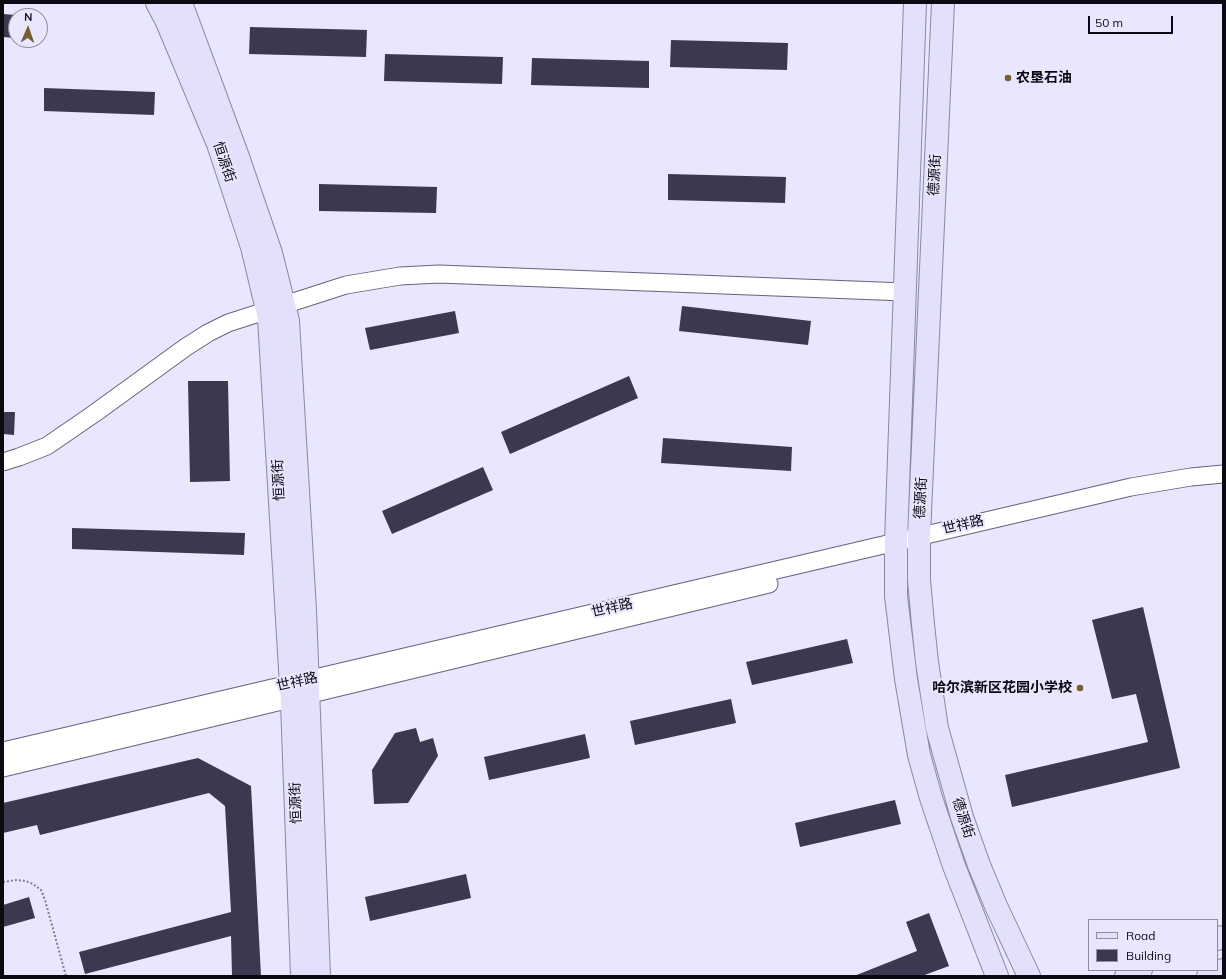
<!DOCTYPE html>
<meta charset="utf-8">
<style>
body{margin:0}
#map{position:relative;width:1226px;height:979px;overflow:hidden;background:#e8e7fe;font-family:Mulish,sans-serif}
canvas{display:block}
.frame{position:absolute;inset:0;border:4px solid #0b0a13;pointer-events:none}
.legend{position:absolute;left:1088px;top:919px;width:130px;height:52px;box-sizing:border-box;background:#e8e7fe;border:1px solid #908fa0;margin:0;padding:5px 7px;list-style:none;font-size:12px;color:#0b0a13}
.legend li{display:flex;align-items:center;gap:8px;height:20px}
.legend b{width:20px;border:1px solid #908fa0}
.north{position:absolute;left:8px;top:8px;width:40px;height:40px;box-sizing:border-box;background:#e8e7fe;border:1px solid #908fa0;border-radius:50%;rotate:2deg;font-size:11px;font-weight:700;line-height:16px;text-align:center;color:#0b0a13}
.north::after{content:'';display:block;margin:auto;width:14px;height:18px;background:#785d2f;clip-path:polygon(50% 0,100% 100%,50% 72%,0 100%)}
.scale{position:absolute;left:1088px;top:16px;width:85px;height:18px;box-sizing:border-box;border:2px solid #0b0a13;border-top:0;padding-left:5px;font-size:12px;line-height:14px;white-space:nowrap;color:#0b0a13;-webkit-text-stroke:3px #e8e7fe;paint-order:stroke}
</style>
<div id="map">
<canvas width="1226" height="979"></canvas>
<div class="frame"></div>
<ul class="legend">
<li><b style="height:5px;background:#e2e0fb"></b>Road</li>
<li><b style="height:11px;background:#3b3950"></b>Building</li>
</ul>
<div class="north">N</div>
<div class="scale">50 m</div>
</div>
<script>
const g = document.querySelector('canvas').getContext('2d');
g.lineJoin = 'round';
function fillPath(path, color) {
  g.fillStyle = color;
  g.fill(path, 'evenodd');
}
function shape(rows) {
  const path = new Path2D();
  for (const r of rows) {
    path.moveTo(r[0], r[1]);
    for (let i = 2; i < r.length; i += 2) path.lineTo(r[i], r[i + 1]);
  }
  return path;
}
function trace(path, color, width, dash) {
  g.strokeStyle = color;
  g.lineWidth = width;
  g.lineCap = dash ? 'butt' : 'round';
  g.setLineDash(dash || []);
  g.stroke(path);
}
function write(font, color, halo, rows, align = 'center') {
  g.font = font + ' Mulish,"Noto Sans SC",sans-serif';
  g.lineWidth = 4;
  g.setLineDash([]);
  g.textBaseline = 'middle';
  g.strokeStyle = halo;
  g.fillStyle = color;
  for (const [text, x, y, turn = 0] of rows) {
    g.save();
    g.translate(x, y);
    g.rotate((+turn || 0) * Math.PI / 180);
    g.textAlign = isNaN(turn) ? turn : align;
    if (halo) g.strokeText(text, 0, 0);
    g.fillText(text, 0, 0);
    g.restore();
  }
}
const building = shape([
 [3,14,16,15,15,38,3,37],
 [250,27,367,30,366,57,249,54],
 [671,40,788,43,787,70,670,67],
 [385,54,503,57,502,84,384,81],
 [532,58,649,61,649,88,531,85],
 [44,88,155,92,154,115,44,111],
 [668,174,786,177,785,203,668,200],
 [319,184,437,187,436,213,319,211],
 [682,306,811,321,808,345,679,331],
 [455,311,459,333,370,350,365,328],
 [629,376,638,398,510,454,501,432],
 [188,381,228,381,230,481,190,482],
 [3,412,15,412,14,435,3,434],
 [663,438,792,447,791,471,661,463],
 [483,467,493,490,392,534,382,511],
 [72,528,245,533,244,555,72,549],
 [1143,607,1180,768,1012,807,1005,775,1148,742,1136,694,1112,699,1092,620],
 [847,639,853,663,752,685,746,662],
 [731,699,736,723,635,745,630,721],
 [416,728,420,742,433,738,438,756,408,803,374,804,372,770,395,733],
 [585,734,590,758,489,780,484,757],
 [198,758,251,786,261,976,232,976,231,936,85,974,79,952,231,912,225,806,209,793,40,835,37,825,3,833,3,803],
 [895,800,901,824,800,847,795,823],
 [466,874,471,898,370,921,365,897],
 [29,897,35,918,3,927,3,905],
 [929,913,949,966,922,976,854,976,917,951,906,922]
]);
const path = shape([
 [3,882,17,880,26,881,33,884,41,890,45,900,66,976]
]);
const minor = shape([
 [3,462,19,457,47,446,95,413,186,347,208,333,228,323,346,285,400,276,439,274,905,292],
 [3,751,1131,487,1191,477,1223,474],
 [3,768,769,584]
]);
const major = shape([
 [157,3,167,22,218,144,252,247,269,318,292,703,302,976],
 [181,3,237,154,271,253,288,321,305,610,319,976],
 [915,3,896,542,896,596,906,679,919,755,931,798,954,866,997,976],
 [943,3,919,535,919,580,923,624,927,662,937,728,962,817,979,865,996,906,1029,976],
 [1217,939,1223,937],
 [1126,976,1141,970],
 [1208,976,1223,970]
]);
const markers = [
 [1008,78,4,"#785d2f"],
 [1080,688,4,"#785d2f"]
];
const poiNames = [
 ["农垦石油",1016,78],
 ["哈尔滨新区花园小学校",1072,688,"right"]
];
const streetNames = [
 ["恒源街",224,162,71],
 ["德源街",935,175,-87],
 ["恒源街",279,480,-93],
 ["德源街",921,498,-87],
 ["世祥路",963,525,-13],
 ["世祥路",612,608,-13],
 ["世祥路",297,682,-13],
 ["恒源街",296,803,-92],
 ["德源街",963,818,72]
];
fillPath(building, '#3b3950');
trace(minor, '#65637c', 19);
trace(major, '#8a87a8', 24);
trace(path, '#807f90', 2, [2, 2]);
trace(minor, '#fff', 17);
trace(major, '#e2e0fb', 22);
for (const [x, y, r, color] of markers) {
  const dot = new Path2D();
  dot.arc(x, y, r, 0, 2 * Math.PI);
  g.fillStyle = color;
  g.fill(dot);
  trace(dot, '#e8e7fe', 1.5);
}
write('bold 14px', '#0b0a13', '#e8e7fe', poiNames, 'left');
write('14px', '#0b0a13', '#e8e7fe', streetNames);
</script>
